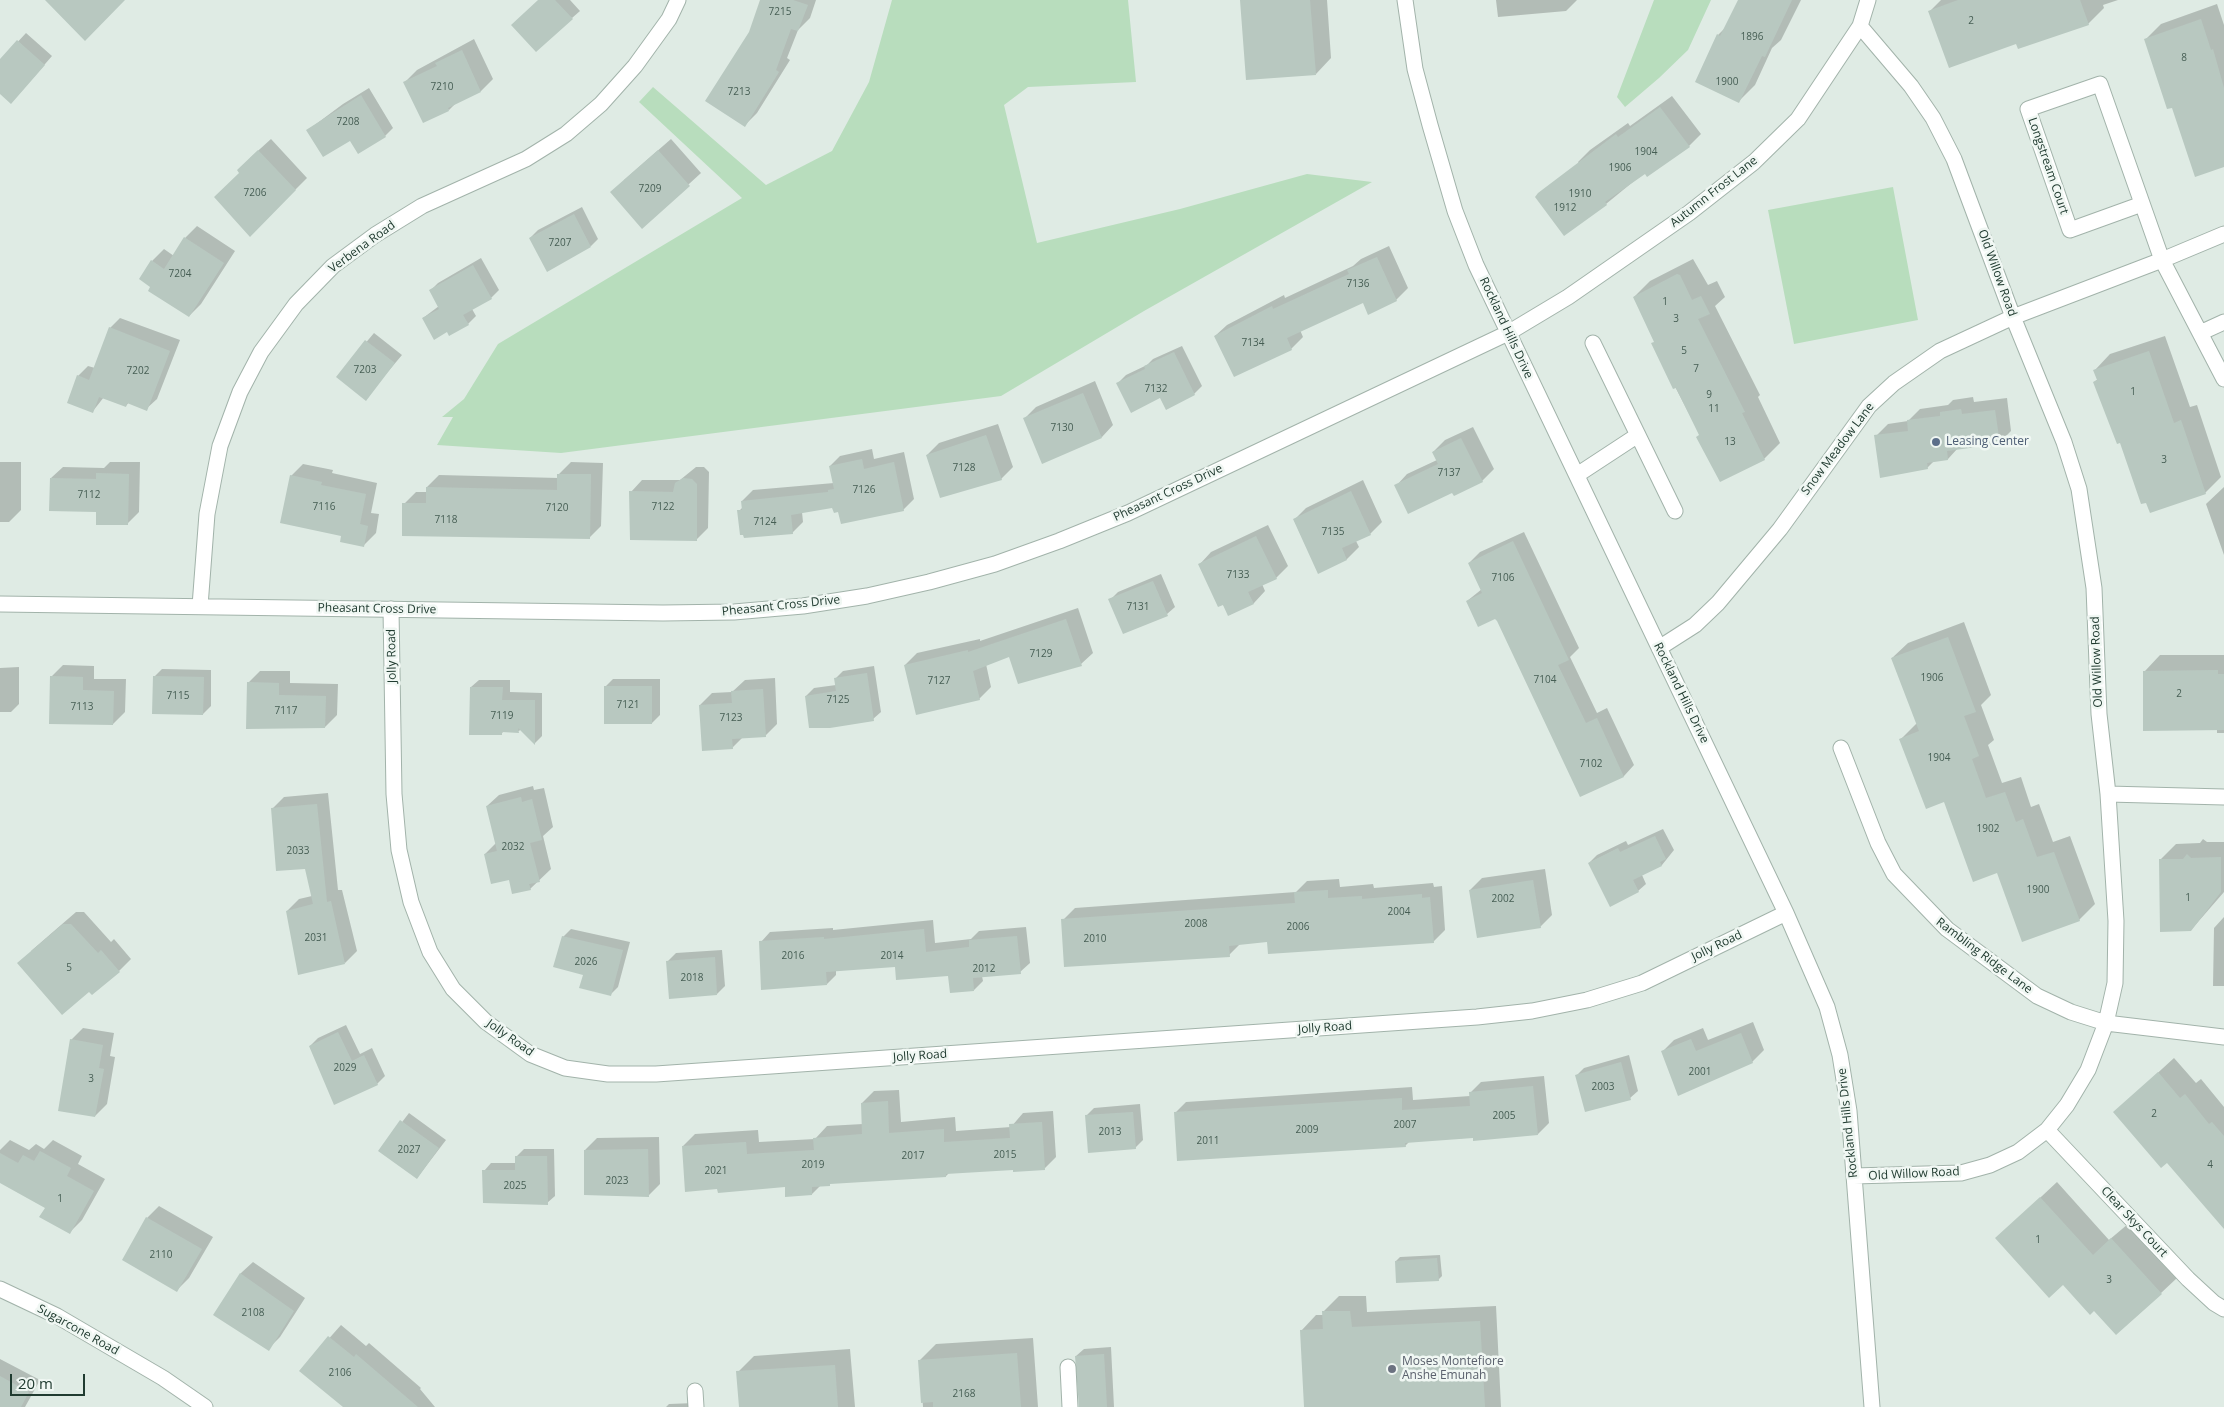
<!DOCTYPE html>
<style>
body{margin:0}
#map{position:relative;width:2224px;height:1407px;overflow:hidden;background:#dfebe4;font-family:"Open Sans",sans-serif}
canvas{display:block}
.scale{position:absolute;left:10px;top:1374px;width:75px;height:22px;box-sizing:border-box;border:2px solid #203b30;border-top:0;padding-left:6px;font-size:15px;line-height:18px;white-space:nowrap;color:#203b30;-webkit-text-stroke:4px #f0f7f3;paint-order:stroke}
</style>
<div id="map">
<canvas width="2224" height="1407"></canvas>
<div class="scale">20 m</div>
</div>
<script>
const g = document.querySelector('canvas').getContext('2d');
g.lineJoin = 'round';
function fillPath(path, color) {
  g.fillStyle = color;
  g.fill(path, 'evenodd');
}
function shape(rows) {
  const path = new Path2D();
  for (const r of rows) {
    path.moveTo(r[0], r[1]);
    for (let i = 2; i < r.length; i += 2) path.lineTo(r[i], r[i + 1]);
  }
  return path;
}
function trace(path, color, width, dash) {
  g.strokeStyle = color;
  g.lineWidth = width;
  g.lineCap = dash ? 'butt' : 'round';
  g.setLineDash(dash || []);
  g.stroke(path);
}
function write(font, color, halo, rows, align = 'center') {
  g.font = font + ' "Open Sans",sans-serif';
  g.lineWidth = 5;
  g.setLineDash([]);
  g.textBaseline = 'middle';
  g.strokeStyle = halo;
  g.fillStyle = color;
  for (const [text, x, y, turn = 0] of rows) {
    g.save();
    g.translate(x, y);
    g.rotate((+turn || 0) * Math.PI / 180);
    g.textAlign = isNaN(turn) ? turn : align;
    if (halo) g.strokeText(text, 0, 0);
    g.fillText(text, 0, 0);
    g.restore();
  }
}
const green = shape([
 [892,0,1128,0,1136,82,1028,87,1004,105,1037,243,1180,209,1307,174,1372,182,1144,311,1001,396,561,453,437,445,453,417,442,417,464,399,498,344,742,198,639,102,653,87,766,185,832,151,869,82],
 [1654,0,1711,0,1688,50,1659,78,1625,107,1617,97],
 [1893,187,1918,320,1794,344,1768,210]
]);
const shadow = shape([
 [539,0,570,0,580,11,572,18],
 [762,0,816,0,810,18,798,30,787,58,790,60,757,113,745,125,751,32],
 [1241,0,1327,0,1331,58,1316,74],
 [1496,0,1577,0,1566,11,1498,17],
 [1739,0,1801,0,1781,40,1772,48,1755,85,1739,101,1718,35,1726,27],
 [1941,0,2118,0,2103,5,2104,8,2088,24,1929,12],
 [2217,4,2224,25,2224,166,2173,106,2145,40,2161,24],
 [26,33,52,56,19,94,0,92,0,61],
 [474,39,493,79,481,91,456,103,449,110,405,82,417,70],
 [369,88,393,128,385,136,351,139,308,130,343,104],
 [1672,96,1701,134,1689,146,1645,172,1606,204,1578,162,1590,150,1628,123,1630,126],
 [271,139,307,178,250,235,250,158],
 [671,139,701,173,642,227,624,180],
 [582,207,598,239,591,246,530,238,538,230],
 [197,226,235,251,201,304,189,316,141,279,152,261,164,249,174,256,185,238],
 [1389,246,1408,288,1396,300,1363,301,1300,330,1303,337,1291,349,1234,375,1215,336,1227,325,1284,295,1285,298,1353,266,1361,259],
 [481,258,499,290,491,298,472,309,476,316,468,324,447,330,423,318,439,306,430,291,438,283],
 [1693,259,1708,285,1717,281,1725,297,1715,306,1760,395,1758,397,1780,443,1764,459,1700,435,1653,344,1655,341,1634,297,1650,281],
 [120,318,180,340,157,399,146,409,129,402,126,406,104,397,93,411,78,376,88,366,95,368,110,328],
 [374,333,402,355,365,399,337,377],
 [2165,336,2190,407,2197,405,2221,477,2205,493,2120,442,2094,382,2098,379,2095,370,2110,354],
 [1182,346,1202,386,1194,394,1161,397,1118,383,1126,375,1147,365,1153,359],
 [1095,381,1113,425,1102,437,1024,419,1036,407],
 [1973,397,1974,402,2007,398,2011,431,1999,443,1958,448,1948,459,1934,461,1927,468,1876,436,1888,424,1908,421,1920,409,1948,405,1953,400],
 [998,424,1013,467,1001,479,927,455,939,443],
 [1473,427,1494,469,1482,481,1453,491,1396,486,1407,474,1437,460,1433,452,1445,440],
 [872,449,874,459,904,452,914,499,903,510,839,511,833,507,802,512,803,522,792,533,739,511,743,507,742,501,753,490,834,483,830,466,840,456],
 [0,462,21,462,21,510,9,522,0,522],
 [110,462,140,462,139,512,127,524,98,511,51,478,63,467,104,468],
 [571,462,603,463,601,526,589,538,404,504,416,492,427,492,427,487,439,475,559,478,559,474],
 [303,464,333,470,332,473,377,483,371,513,379,514,376,533,364,545,343,535,291,476],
 [696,467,704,467,709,472,708,528,696,540,631,492,642,480,680,480],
 [1363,480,1382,522,1370,534,1356,541,1359,547,1347,559,1318,572,1294,520,1306,508],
 [2224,487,2224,555,2206,504],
 [1268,525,1288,566,1276,578,1262,584,1265,591,1254,603,1229,615,1200,564,1211,552],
 [1524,532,1579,648,1570,657,1597,713,1607,708,1634,765,1624,776,1581,796,1496,617,1467,601,1482,589,1469,563,1480,552],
 [1161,574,1175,607,1167,614,1110,600,1118,592],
 [1078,608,1093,653,1081,664,1010,655,986,664,991,687,979,699,905,665,917,653,980,639,980,641],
 [1964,622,1991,695,1981,705,1994,740,1988,745,2002,783,2021,777,2031,807,2039,804,2053,842,2070,836,2095,904,2079,920,1998,872,1901,739,1917,723,1892,658,1908,643],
 [2160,655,2224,655,2224,733,2217,733,2217,729,2145,671],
 [63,665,94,666,94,679,126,679,125,712,113,724,51,677],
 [874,666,881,712,873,719,806,696,814,688,836,685,835,679,843,671],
 [19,667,19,704,11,712,0,712,0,668],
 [162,669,211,670,211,706,203,714,154,677],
 [260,671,290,671,290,683,338,684,337,715,325,727,248,683],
 [775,678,777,724,765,736,743,737,732,748,700,705,712,693,732,692,745,680],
 [613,679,660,679,660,715,652,723,605,687],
 [479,680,510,680,510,692,542,693,542,736,535,743,521,729,519,731,504,731,501,734,471,687],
 [533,786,534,790,544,788,553,827,543,836,551,869,530,889,510,879,485,854,496,843,487,806,499,795],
 [328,793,338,890,342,890,357,951,345,963,287,911,299,899,312,896,306,868,272,809,284,797],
 [1663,829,1674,850,1662,865,1642,875,1646,884,1638,891,1589,863,1597,855,1626,841,1628,845],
 [2203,839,2207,842,2224,842,2224,892,2191,930,2160,860,2176,844,2200,843],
 [1545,869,1552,915,1540,927,1470,890,1482,878],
 [1339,879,1340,887,1373,884,1374,888,1433,883,1434,887,1442,886,1445,930,1433,942,1268,941,1241,943,1229,955,1063,920,1075,908,1296,892,1307,881],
 [76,912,84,912,111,942,114,939,131,959,119,971,31,951],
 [2224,917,2224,986,2213,986,2214,928],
 [933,920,935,943,971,939,979,931,1026,927,1030,963,1020,972,982,976,983,981,974,990,949,975,896,966,836,970,836,975,827,984,761,942,770,932,833,928,833,930],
 [571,929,630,942,618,987,610,995,563,937],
 [722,950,725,986,717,994,668,961,676,953],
 [1753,1022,1764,1050,1752,1062,1662,1052,1674,1040,1703,1028,1708,1040],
 [346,1025,360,1054,372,1048,385,1076,377,1084,310,1046,318,1038],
 [83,1028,114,1033,110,1056,115,1057,107,1104,95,1116,71,1040],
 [1629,1055,1638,1091,1630,1098,1576,1076,1584,1068],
 [2174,1058,2196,1083,2201,1079,2224,1107,2224,1215,2115,1112],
 [1544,1076,1549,1123,1538,1134,1410,1141,1405,1146,1175,1113,1186,1102,1412,1087,1413,1100,1470,1096,1470,1093,1481,1082],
 [899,1090,901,1122,955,1117,956,1131,1011,1127,1023,1113,1053,1111,1056,1157,1044,1169,1014,1168,949,1173,946,1176,831,1182,821,1185,812,1194,786,1186,718,1188,683,1146,695,1134,758,1130,759,1142,815,1139,827,1126,863,1124,862,1103,874,1091],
 [1140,1104,1143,1140,1135,1148,1086,1116,1094,1108],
 [409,1113,446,1140,417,1178,380,1151],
 [659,1137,660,1184,648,1196,618,1196,585,1150,597,1138],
 [10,1140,29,1150,36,1144,44,1149,53,1140,82,1156,78,1164,105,1179,82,1220,70,1232,47,1207,0,1181,0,1150],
 [524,1149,554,1149,555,1196,547,1203,484,1171,491,1163,516,1163,516,1157],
 [2057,1182,2109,1240,2128,1224,2177,1278,2161,1293,2094,1309,2063,1283,1997,1238],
 [159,1206,213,1237,189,1278,177,1290,147,1218],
 [1440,1255,1442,1276,1438,1280,1396,1261,1400,1257],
 [253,1262,305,1298,280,1337,268,1349,215,1314,241,1273],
 [1339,1296,1366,1296,1367,1312,1496,1306,1501,1407,1305,1407,1301,1331,1316,1315,1323,1315,1323,1312],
 [341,1325,366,1346,369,1343,421,1388,420,1389,435,1407,345,1407,301,1370],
 [1033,1338,1038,1407,923,1407,920,1360,936,1344],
 [1111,1347,1114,1407,1081,1407,1076,1356,1084,1349],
 [850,1349,855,1407,740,1407,738,1372,754,1356],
 [0,1359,40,1380,25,1407,0,1407],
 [695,1403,695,1407,666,1407,669,1404]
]);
const building = shape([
 [45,0,125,0,85,41],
 [538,0,555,0,573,19,536,52,511,25],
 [760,0,793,0,808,5,798,31,791,29,776,70,779,72,745,127,705,101,749,32],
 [1240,0,1310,0,1316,75,1246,80],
 [1738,0,1792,0,1765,57,1762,56,1739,103,1695,82,1717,34,1720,36],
 [1958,0,2080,0,2089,25,2018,49,2016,44,1949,68,1928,11],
 [2201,19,2211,50,2213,49,2224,88,2224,167,2195,177,2172,108,2167,109,2144,39],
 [17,40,45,65,11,104,0,94,0,59],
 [462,50,481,92,448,108,449,111,423,123,403,82,437,66,435,63],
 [361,95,386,137,358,154,350,141,323,157,306,130],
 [1660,107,1690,147,1647,177,1645,174,1605,202,1607,205,1564,236,1535,197,1538,193,1616,134,1618,137],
 [258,150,296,190,250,237,214,197,239,173,237,170],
 [658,150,690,186,642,229,610,192],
 [574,214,591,247,547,272,529,238],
 [184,237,224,263,189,317,148,291,150,287,139,279,151,260,164,269],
 [1377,257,1397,301,1368,315,1363,303,1287,338,1292,350,1234,377,1214,336,1272,306,1273,309,1349,274,1347,270],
 [473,265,492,299,463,315,469,325,449,336,447,332,434,340,422,318,439,309,429,290],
 [1677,274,1680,275,1692,300,1701,296,1710,314,1698,319,1745,412,1742,413,1765,460,1720,482,1696,437,1699,435,1676,388,1673,389,1651,343,1654,342,1633,297],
 [109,327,170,351,147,411,127,403,126,407,99,397,93,413,67,403,77,375,89,380],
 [365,340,395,363,366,401,336,377],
 [2149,351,2174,423,2181,420,2206,494,2150,513,2146,503,2141,504,2120,443,2117,444,2093,382,2097,380,2093,370],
 [1174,352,1195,395,1166,410,1160,398,1131,413,1116,383,1145,369,1144,366],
 [1083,393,1102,438,1042,464,1023,418],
 [1961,409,1962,414,1995,410,2000,444,1947,451,1948,460,1927,463,1928,469,1880,478,1874,435,1908,431,1907,420,1940,416,1940,412],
 [986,435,1002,480,940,498,926,455],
 [1461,438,1483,482,1454,496,1452,493,1408,514,1394,485,1438,464,1432,452],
 [862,459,864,469,894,462,904,511,841,524,838,512,834,513,832,508,791,515,793,534,744,538,743,535,740,535,737,510,742,510,741,501,828,492,828,490,834,489,829,466],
 [96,473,129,474,128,525,96,525,96,512,49,511,50,478,96,479],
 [557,474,591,474,590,539,402,536,402,503,426,503,426,487,557,490],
 [290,475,322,482,321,485,366,494,360,524,368,526,364,547,340,542,341,536,280,523],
 [683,478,692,479,697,484,697,541,630,540,629,491,673,492,675,483],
 [1351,491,1371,535,1342,548,1347,560,1318,574,1293,519],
 [1256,536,1277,579,1248,592,1254,604,1228,616,1223,605,1218,607,1198,564],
 [1513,541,1569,660,1558,665,1586,723,1597,718,1624,777,1580,797,1497,621,1495,619,1478,627,1466,601,1482,593,1468,563],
 [1153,581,1168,616,1123,634,1108,599],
 [1066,619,1082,666,1018,684,1009,657,973,671,980,700,916,715,904,665,968,650,968,652],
 [1948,637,1976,712,1964,716,1979,756,1972,759,1986,798,2005,792,2016,822,2023,819,2037,857,2054,852,2080,921,2022,942,1997,873,1973,882,1944,802,1926,809,1899,739,1919,731,1891,658],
 [2218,670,2218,674,2224,674,2224,730,2143,731,2143,671],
 [867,673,874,721,830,728,809,728,805,696,836,691,834,678],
 [50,676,83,677,83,690,114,691,113,725,49,724],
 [153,676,204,677,203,715,152,714],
 [247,682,279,683,279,695,326,696,325,728,246,729],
 [604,686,652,686,652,724,604,724],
 [470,687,503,687,502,700,535,700,535,745,518,728,519,733,502,732,502,735,469,735],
 [763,689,766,737,732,739,733,749,702,751,699,705,732,703,731,691],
 [521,797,522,802,532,799,542,840,530,843,540,882,529,884,531,890,512,894,509,880,491,884,484,854,497,851,486,806],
 [317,804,327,902,331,901,345,964,298,975,286,911,313,904,305,869,276,871,271,808],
 [1655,836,1666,859,1660,862,1662,866,1633,880,1639,892,1610,907,1588,863,1618,848,1620,852],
 [2187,854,2191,858,2221,857,2221,892,2191,931,2160,932,2159,859,2183,859],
 [1533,880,1541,928,1477,938,1469,890],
 [1328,890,1328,898,1362,896,1362,899,1422,894,1422,898,1430,897,1434,943,1268,954,1267,942,1229,946,1230,957,1064,967,1061,919,1295,903,1294,892],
 [63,924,71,924,98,953,101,950,120,972,92,995,89,992,62,1015,17,963],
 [924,929,926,952,969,947,969,940,1017,936,1021,974,973,978,974,991,950,993,948,976,896,980,895,967,826,972,827,985,761,990,759,941,824,937,824,939],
 [562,936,623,950,611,996,579,988,583,975,553,967],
 [715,957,717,995,669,999,666,961],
 [338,1032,352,1061,364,1055,378,1085,334,1105,309,1046],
 [1741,1033,1753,1063,1678,1096,1661,1051,1691,1039,1696,1051],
 [70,1039,103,1045,99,1068,104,1069,95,1117,58,1111],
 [1621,1062,1631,1100,1585,1112,1575,1075],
 [2158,1072,2180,1098,2185,1094,2209,1124,2212,1122,2224,1136,2224,1229,2167,1163,2161,1168,2113,1112],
 [1533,1086,1538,1135,1473,1141,1473,1138,1405,1143,1406,1147,1177,1161,1174,1112,1402,1098,1402,1110,1470,1106,1469,1092],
 [888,1101,889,1133,944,1129,944,1142,1010,1138,1009,1124,1042,1122,1045,1170,1013,1172,1013,1170,946,1174,946,1177,830,1184,830,1186,812,1187,812,1195,785,1197,785,1187,718,1193,717,1189,685,1192,682,1146,746,1142,747,1154,814,1150,813,1138,862,1134,861,1103],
 [1133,1112,1136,1149,1088,1153,1085,1115],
 [400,1120,439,1148,417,1179,378,1151],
 [648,1149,649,1197,584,1195,584,1150],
 [40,1151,71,1168,67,1176,94,1191,70,1234,39,1217,45,1208,0,1183,0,1153,18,1163,23,1155,34,1161],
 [515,1156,547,1156,548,1205,483,1203,482,1170,515,1170],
 [2040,1197,2093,1255,2111,1238,2162,1294,2116,1335,2094,1311,2090,1315,2063,1285,2049,1298,1995,1238],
 [146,1217,202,1249,177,1292,122,1260],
 [1437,1258,1439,1281,1396,1283,1395,1261],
 [240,1273,294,1311,269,1351,213,1315],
 [1322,1311,1350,1311,1352,1327,1480,1321,1485,1407,1304,1407,1300,1330,1323,1329],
 [328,1336,354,1357,356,1354,418,1407,343,1407,299,1371],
 [1017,1353,1021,1407,933,1407,933,1402,921,1403,918,1360],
 [1104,1354,1107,1407,1079,1407,1075,1356],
 [835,1365,838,1407,739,1407,736,1371],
 [0,1376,29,1392,21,1407,0,1407]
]);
const minor = shape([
 [1405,0,1415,69,1430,125,1455,211,1476,265,1786,913,1827,1007,1840,1055,1849,1111,1872,1407],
 [2142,204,2070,230,2028,109,2100,84,2162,260,2224,379],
 [2200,333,2224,322],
 [1593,343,1675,511],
 [1577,475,1638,435],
 [0,604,663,613,734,612,803,606,867,596,929,582,995,564,1059,541,1128,513,1508,333,1568,297,1689,213,1754,162,1798,119,1860,26,1868,0],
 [200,606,207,514,220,446,240,392,261,352,296,304,333,266,375,235,422,206,526,159,566,134,601,104,635,66,669,19,678,0],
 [391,609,394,794,399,850,411,902,430,952,453,989,486,1022,530,1054,565,1068,608,1074,656,1074,1477,1017,1532,1011,1587,1000,1642,983,1786,913],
 [1659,648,1695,625,1718,603,1780,529,1869,406,1894,383,1940,351,2013,317,2162,260,2224,234],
 [1841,748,1878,843,1894,874,1947,929,2037,996,2071,1012,2106,1023,2224,1037],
 [2108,794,2224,797],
 [2047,1130,2188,1279,2214,1303,2224,1309],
 [1854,1176,1961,1173,1990,1165,2018,1152,2047,1130,2067,1105,2088,1070,2106,1023,2115,983,2116,921,2108,794,2099,714,2094,588,2079,489,2064,442,2013,317,1954,159,1933,118,1911,86,1860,26],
 [0,1289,57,1316,163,1378,205,1407],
 [1068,1367,1070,1407],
 [695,1391,696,1407]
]);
const markers = [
 [1936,442,5,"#5c6f8a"],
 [1392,1369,5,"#6b7280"]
];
const numberNames = [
 ["7215",780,12],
 ["2",1971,21],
 ["1896",1752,37],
 ["8",2184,58],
 ["1900",1727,82],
 ["7210",442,87],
 ["7213",739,92],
 ["7208",348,122],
 ["1904",1646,152],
 ["1906",1620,168],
 ["7209",650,189],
 ["7206",255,193],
 ["1910",1580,194],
 ["1912",1565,208],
 ["7207",560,243],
 ["7204",180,274],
 ["7136",1358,284],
 ["1",1665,302],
 ["3",1676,319],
 ["7134",1253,343],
 ["5",1684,351],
 ["7",1696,369],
 ["7203",365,370],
 ["7202",138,371],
 ["7132",1156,389],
 ["1",2133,392],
 ["9",1709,395],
 ["11",1714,409],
 ["7130",1062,428],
 ["13",1730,442],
 ["3",2164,460],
 ["7128",964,468],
 ["7137",1449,473],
 ["7126",864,490],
 ["7112",89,495],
 ["7116",324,507],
 ["7122",663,507],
 ["7120",557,508],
 ["7118",446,520],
 ["7124",765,522],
 ["7135",1333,532],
 ["7133",1238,575],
 ["7106",1503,578],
 ["7131",1138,607],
 ["7129",1041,654],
 ["1906",1932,678],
 ["7104",1545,680],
 ["7127",939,681],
 ["2",2179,694],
 ["7115",178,696],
 ["7125",838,700],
 ["7121",628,705],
 ["7113",82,707],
 ["7117",286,711],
 ["7119",502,716],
 ["7123",731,718],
 ["1904",1939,758],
 ["7102",1591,764],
 ["1902",1988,829],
 ["2032",513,847],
 ["2033",298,851],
 ["1900",2038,890],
 ["1",2188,898],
 ["2002",1503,899],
 ["2004",1399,912],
 ["2008",1196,924],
 ["2006",1298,927],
 ["2031",316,938],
 ["2010",1095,939],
 ["2016",793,956],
 ["2014",892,956],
 ["2026",586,962],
 ["5",69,968],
 ["2012",984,969],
 ["2018",692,978],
 ["2029",345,1068],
 ["2001",1700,1072],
 ["3",91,1079],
 ["2003",1603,1087],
 ["2",2154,1114],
 ["2005",1504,1116],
 ["2007",1405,1125],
 ["2009",1307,1130],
 ["2013",1110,1132],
 ["2011",1208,1141],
 ["2027",409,1150],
 ["2015",1005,1155],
 ["2017",913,1156],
 ["2019",813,1165],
 ["4",2210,1165],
 ["2021",716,1171],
 ["2023",617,1181],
 ["2025",515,1186],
 ["1",60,1199],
 ["1",2038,1240],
 ["2110",161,1255],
 ["3",2109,1280],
 ["2108",253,1313],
 ["2106",340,1373],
 ["2168",964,1394]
];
const streetNames = [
 ["Longstream Court",2048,166,71],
 ["Autumn Frost Lane",1714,192,-38],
 ["Verbena Road",362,247,-36],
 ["Old Willow Road",1997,273,70],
 ["Rockland Hills Drive",1506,328,65],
 ["Snow Meadow Lane",1838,449,-53],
 ["Pheasant Cross Drive",1168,493,-25],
 ["Pheasant Cross Drive",781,606,-6],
 ["Pheasant Cross Drive",377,609,1],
 ["Jolly Road",392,656,-91],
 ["Old Willow Road",2097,662,-92],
 ["Rockland Hills Drive",1681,693,64],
 ["Jolly Road",1717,946,-26],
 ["Rambling Ridge Lane",1984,956,37],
 ["Jolly Road",1325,1028,-4],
 ["Jolly Road",510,1038,35],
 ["Jolly Road",920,1056,-4],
 ["Rockland Hills Drive",1848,1123,-96],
 ["Old Willow Road",1914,1174,-3],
 ["Clear Skys Court",2134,1222,47],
 ["Sugarcone Road",78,1330,29]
];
const serviceNames = [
 ["Leasing Center",1946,442]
];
const worshipNames = [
 ["Moses Montefiore",1402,1362],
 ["Anshe Emunah",1402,1376]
];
fillPath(green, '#b8ddbd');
fillPath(shadow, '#0003');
fillPath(building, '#b8c8c0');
trace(minor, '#a2b3aa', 17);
trace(minor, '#fff', 15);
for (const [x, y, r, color] of markers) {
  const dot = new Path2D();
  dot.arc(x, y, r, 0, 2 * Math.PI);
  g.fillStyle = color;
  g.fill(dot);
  trace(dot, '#f0f7f3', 2);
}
write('10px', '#465e54', null, numberNames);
write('12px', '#203b30', '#f0f7f3', streetNames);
write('12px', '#4e5e75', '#f0f7f3', serviceNames, 'left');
write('12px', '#5b616d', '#f0f7f3', worshipNames, 'left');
</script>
